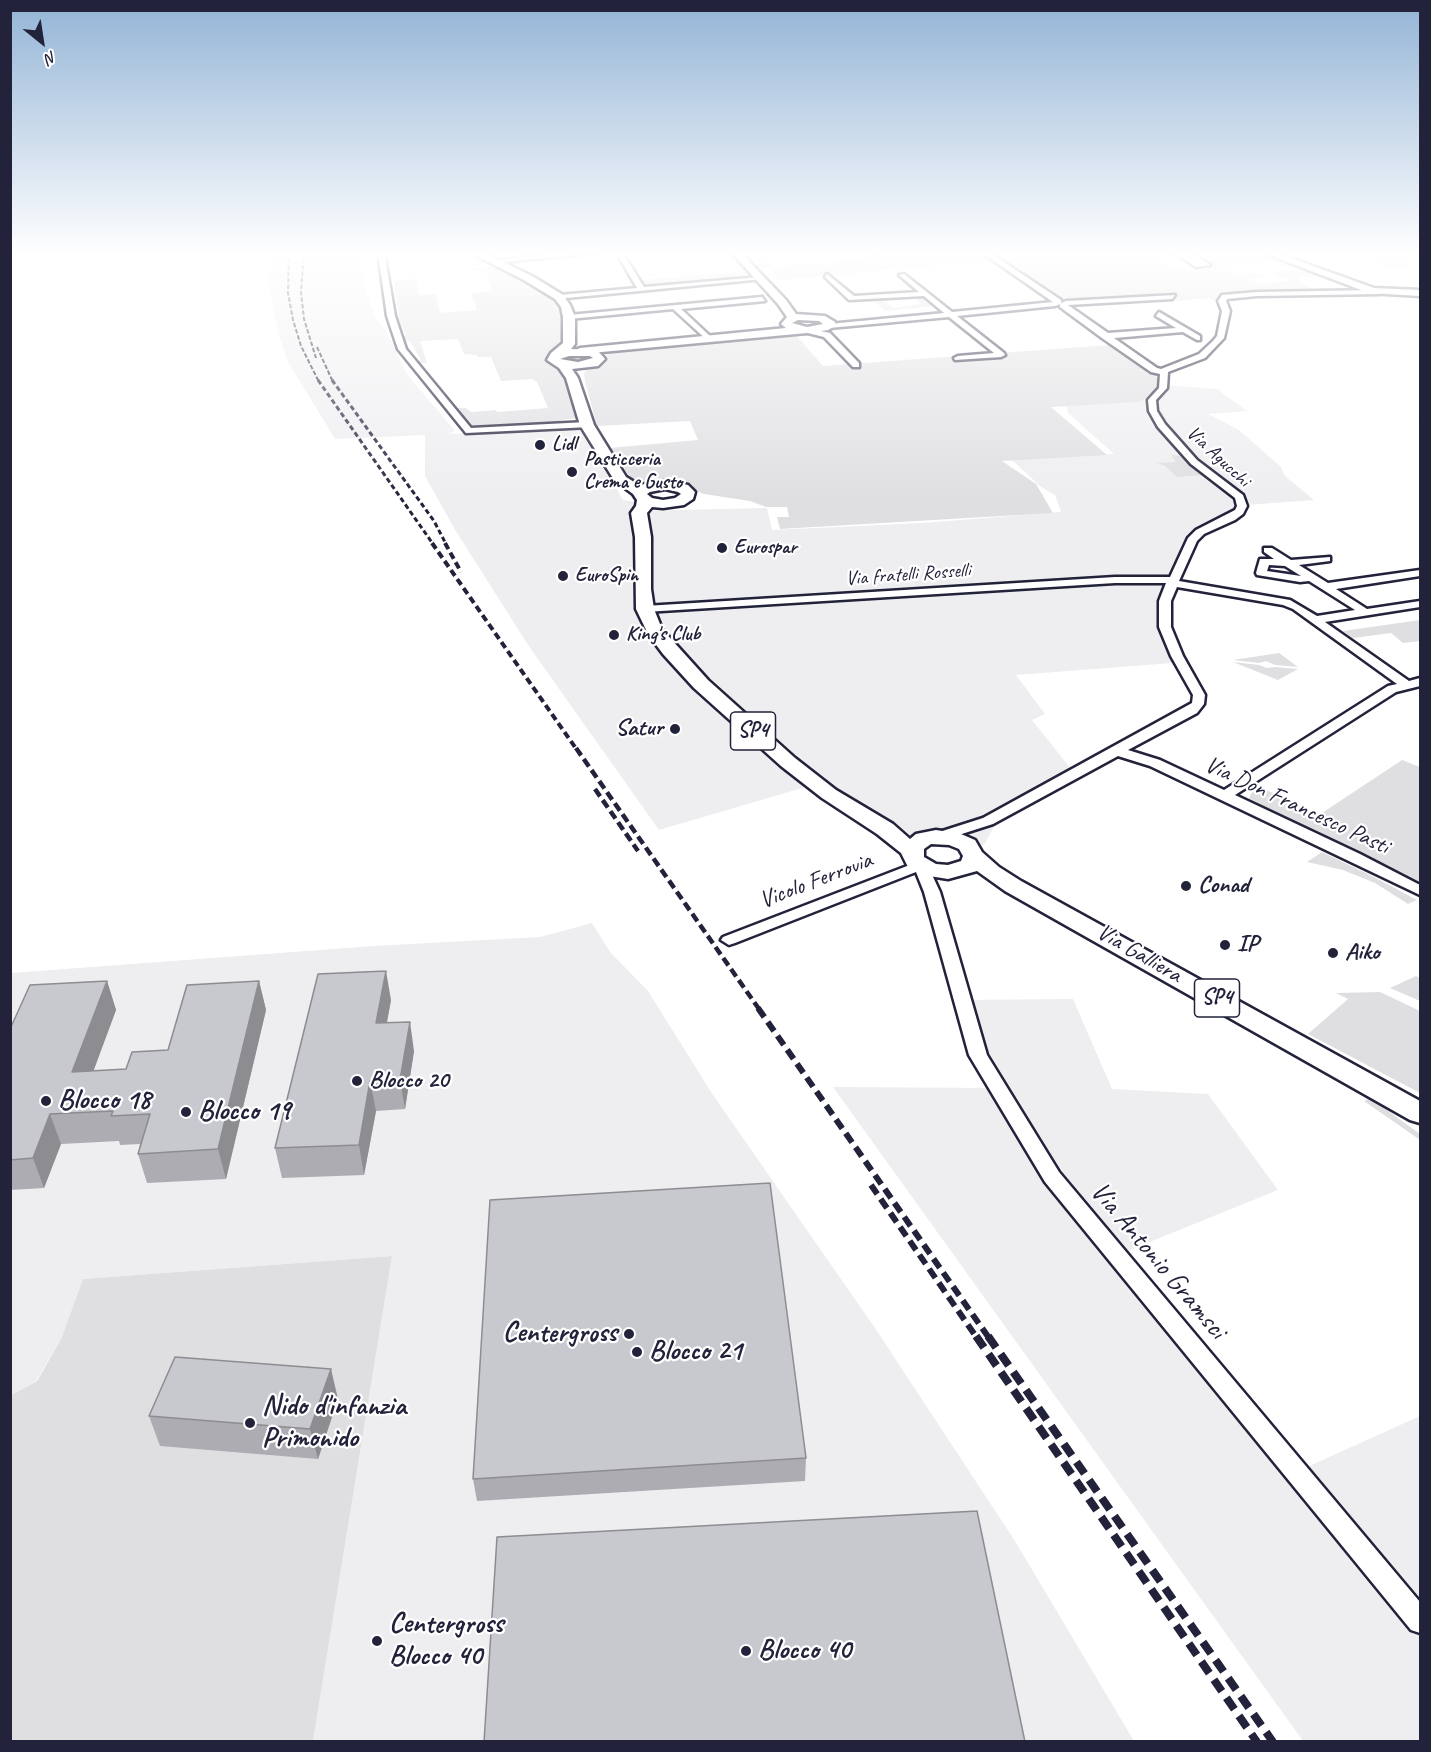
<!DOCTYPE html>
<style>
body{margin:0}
#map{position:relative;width:1431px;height:1752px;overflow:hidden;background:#fff;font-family:Caveat,sans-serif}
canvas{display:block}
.frame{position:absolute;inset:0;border:12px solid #22223b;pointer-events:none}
.north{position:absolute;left:12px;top:12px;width:60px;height:60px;-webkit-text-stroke:4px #fff;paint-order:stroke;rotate:150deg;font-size:16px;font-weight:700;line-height:24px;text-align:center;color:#22223b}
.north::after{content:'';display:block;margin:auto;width:21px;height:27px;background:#22223b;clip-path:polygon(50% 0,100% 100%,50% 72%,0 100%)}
</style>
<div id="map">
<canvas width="1431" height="1752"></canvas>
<div class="frame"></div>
<div class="north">N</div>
</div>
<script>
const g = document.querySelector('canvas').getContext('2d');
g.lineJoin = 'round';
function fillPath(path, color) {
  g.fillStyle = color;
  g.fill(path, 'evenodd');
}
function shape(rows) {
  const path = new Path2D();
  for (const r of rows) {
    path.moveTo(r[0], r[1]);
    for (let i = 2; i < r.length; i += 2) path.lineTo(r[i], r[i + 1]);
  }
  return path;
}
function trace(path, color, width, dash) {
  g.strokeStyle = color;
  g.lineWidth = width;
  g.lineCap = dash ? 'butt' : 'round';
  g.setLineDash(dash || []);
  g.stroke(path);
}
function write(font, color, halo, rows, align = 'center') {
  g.font = font + ' Caveat,sans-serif';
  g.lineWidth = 4.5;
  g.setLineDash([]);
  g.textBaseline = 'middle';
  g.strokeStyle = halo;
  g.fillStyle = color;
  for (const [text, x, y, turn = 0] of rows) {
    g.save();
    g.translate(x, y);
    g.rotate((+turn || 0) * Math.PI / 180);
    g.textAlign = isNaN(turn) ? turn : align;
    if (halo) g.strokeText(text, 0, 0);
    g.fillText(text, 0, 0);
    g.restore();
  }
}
const built = shape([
 [273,252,361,252,364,288,375,317,386,331,407,374,455,431,448,434,597,426,631,478,612,480,623,500,637,502,638,505,633,511,767,508,772,530,922,523,1061,512,1055,495,1041,487,1011,459,1114,454,1068,413,1066,402,1150,396,1162,385,1217,389,1247,411,1208,414,1239,430,1281,467,1285,476,1314,500,1247,505,1245,509,1193,538,1171,590,1165,619,1185,662,1016,675,1045,714,1032,720,1075,774,997,821,984,845,939,842,908,836,864,814,819,783,659,830,528,645,454,528,425,476,425,435,335,439,287,360,278,331,269,284,268,275],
 [592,923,610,952,648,991,713,1095,875,1328,1015,1541,1134,1741,313,1741,392,1256,83,1279,61,1339,36,1381,11,1396,11,973,374,946,540,937],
 [1073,999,1112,1089,1208,1094,1278,1190,1125,1252,1305,1468,1420,1416,1420,1741,1303,1741,833,1087,991,1088,963,1000]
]);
const green = shape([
 [741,252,757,252,772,267,874,258,872,256,882,255,879,252,980,252,991,260,779,280,767,267,757,268],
 [988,252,1143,252,1175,270,1212,267,1190,252,1258,252,1280,261,1216,267,1235,275,1256,274,1265,277,1247,279,1262,284,1291,281,1271,274,1277,274,1274,272,1306,269,1324,275,1298,278,1302,282,1298,283,1313,289,1284,290,1285,292,1224,296,1219,299,1222,309,1219,309,1215,301,1210,298,1159,302,1156,300,1175,299,1170,296,1065,302],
 [1269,252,1279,252,1288,257,1420,252,1420,259,1400,260,1413,268,1384,269,1380,267,1386,266,1370,255,1282,257],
 [488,267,501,269,520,278,543,292,560,308,561,338,564,339,562,349,550,355,547,360,562,368,578,418,560,420,563,425,472,428,455,408,466,408,471,412,496,410,497,412,548,408,537,382,532,379,501,381,491,357,477,357,477,355,464,354,458,339,420,341,427,363,416,363,421,360,410,341,404,341,402,337,406,336,400,321,396,321,395,316,399,316,394,281,416,279,419,295,436,294,440,313,477,310,471,293,493,291,485,270,454,270],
 [742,272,749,279,646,288,642,280],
 [921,296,935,306,885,311,872,299,880,299,894,308,920,304,915,298,909,297],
 [794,333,823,366,1110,345,1159,378,1160,385,1157,390,1139,402,1051,407,1107,455,1002,461,1036,484,1053,513,780,529,777,517,789,517,787,507,766,507,750,501,704,494,681,484,643,482,631,478,610,448,698,440,690,421,597,426,585,381,584,374,586,370,604,362,608,353,618,350],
 [1171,455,1183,456,1204,475,1177,477,1165,466,1157,463,1176,462],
 [1420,620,1420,641,1403,643,1391,633,1353,638,1343,631],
 [1279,653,1298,667,1275,665,1266,661,1259,663,1233,660],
 [1233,662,1259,665,1267,668,1275,667,1298,669,1278,680],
 [1402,760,1420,767,1420,886,1299,826,1249,798,1252,792,1260,787,1319,815],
 [1322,852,1374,877,1417,900,1408,904,1375,883,1343,870,1307,862],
 [1416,976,1420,978,1420,1001,1390,988],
 [1380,992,1420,1011,1420,1093,1308,1034,1348,999,1336,993],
 [1370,1098,1420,1134,1420,1140,1364,1101],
 [392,1256,313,1741,11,1741,10,1396,37,1381,61,1339,83,1279]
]);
const street = shape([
 [378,252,384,252,395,316,406,349,471,428,587,422,591,425,590,427,466,433,398,349,387,316,378,252],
 [575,252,606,252,493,263,490,261,575,252],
 [616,252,622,252,644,287,760,277,763,279,556,299,559,295,637,288,616,252],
 [872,252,879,252,881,255,876,256,872,252],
 [981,252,989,252,1061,300,1061,303,1066,301,1175,295,1172,299,1068,305,1108,333,1176,328,1156,316,1159,312,1200,336,1200,340,1197,340,1183,332,1114,338,1157,368,1161,369,1199,354,1213,341,1217,336,1222,311,1218,301,1222,295,1257,292,1379,290,1383,292,1379,294,1257,296,1227,299,1226,301,1230,311,1224,338,1205,358,1168,372,1167,388,1156,400,1157,411,1165,424,1197,460,1243,495,1247,506,1243,514,1235,520,1204,534,1197,541,1179,581,1290,600,1317,616,1355,610,1309,581,1300,582,1257,575,1256,573,1260,559,1274,559,1264,552,1264,548,1272,548,1291,560,1330,557,1330,561,1299,565,1328,583,1420,570,1420,576,1336,589,1367,609,1420,601,1420,607,1325,622,1409,681,1420,678,1420,686,1396,692,1235,795,1360,854,1420,885,1420,895,1150,766,1118,756,993,824,943,840,933,840,931,837,933,834,983,818,1192,703,1193,695,1171,656,1159,627,1159,601,1166,583,1115,583,645,612,639,609,645,606,1115,577,1170,577,1188,538,1196,530,1235,510,1237,506,1235,498,1191,464,1158,427,1149,411,1148,400,1159,388,1160,374,1151,372,1102,338,1060,307,1060,304,1055,306,957,316,1004,353,1005,355,1001,357,955,360,954,358,958,356,994,353,949,317,829,328,825,326,829,324,944,313,924,296,849,300,825,277,827,274,854,296,919,292,899,275,904,274,952,312,1053,302,981,252],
 [1269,565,1285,566,1301,576,1267,571,1269,565],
 [1177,587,1283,605,1293,609,1397,684,1388,686,1224,790,1160,760,1128,750,1197,713,1204,704,1205,695,1183,656,1171,627,1171,601,1177,587],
 [1173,252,1181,252,1200,264,1183,252,1191,252,1210,265,1196,267,1173,252],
 [762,297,765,301,681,309,710,336,711,338,707,340,673,309,569,319,565,317,569,315,762,297],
 [807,328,830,333,859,363,859,367,853,367,824,337,804,332,803,330,807,328],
 [920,861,928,866,940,892,987,1055,1059,1172,1420,1602,1420,1633,1411,1630,1045,1182,969,1055,924,892,916,872,735,943,729,945,721,940,723,937,920,861]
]);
const secondary = shape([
 [731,252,740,252,786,300,796,314,825,316,835,322,835,326,828,330,807,333,580,354,574,351,580,348,786,328,781,324,787,317,778,304,731,252],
 [798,320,819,321,823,324,807,327,792,323,798,320],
 [1261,252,1274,252,1374,288,1420,290,1420,296,1369,293,1261,252]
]);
const primary = shape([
 [469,252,482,252,532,276,563,295,570,305,575,317,575,344,571,349,597,350,605,359,598,366,572,369,578,378,594,425,626,477,639,485,665,481,683,484,688,485,695,492,693,499,684,505,663,508,652,507,647,513,651,537,651,589,654,609,662,629,708,680,795,758,836,790,893,824,910,839,916,834,936,830,961,834,975,840,982,852,999,867,1021,881,1420,1101,1420,1123,1410,1120,1005,891,977,871,948,879,923,875,908,867,901,853,877,834,822,798,781,766,694,688,663,654,648,634,636,609,635,537,631,513,636,506,637,500,633,494,614,480,580,425,566,378,559,368,547,360,551,353,563,343,563,317,561,307,555,299,524,280,469,252],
 [569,356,590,356,593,358,578,362,560,359,569,356],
 [665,489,678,492,681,494,675,498,663,500,652,498,647,494,650,492,665,489],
 [931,844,949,845,959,849,963,856,961,861,948,865,936,864,924,857,924,849,931,844]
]);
const railFar5 = shape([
 [289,252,288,293,293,320,301,346,319,382],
 [304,252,301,292,304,319,316,358],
 [317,347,333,382]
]);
const railFar4 = shape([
 [318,380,433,544],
 [332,380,434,521,446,544]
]);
const railFar3 = shape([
 [432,543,577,750],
 [445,543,461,572]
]);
const railFar2 = shape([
 [576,748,759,1009],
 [595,789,638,851]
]);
const railFar1 = shape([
 [758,1008,989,1338],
 [871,1185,977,1338]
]);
const rail = shape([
 [976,1336,1257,1742],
 [988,1336,1273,1742]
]);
const wall = shape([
 [107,981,116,1010,93,1071,126,1069,168,1050,259,981,266,1010,226,1179,147,1183,138,1154,140,1144,120,1145,119,1141,61,1144,44,1188,10,1190,10,1029],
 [391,1000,387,1023,414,1051,405,1109,376,1111,364,1175,282,1178,275,1148],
 [338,1399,318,1459,160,1446,149,1416],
 [806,1458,805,1481,477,1501,473,1479]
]);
const shadedWall = shape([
 [386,971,391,1000,381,1052,376,1023],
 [107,981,116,1010,82,1102,72,1072],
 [259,981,266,1010,226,1179,218,1149],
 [410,1022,414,1051,405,1109,400,1080],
 [370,1081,376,1111,364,1175,359,1145],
 [50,1114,61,1144,44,1188,33,1158],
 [331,1369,338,1399,318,1459,310,1429]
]);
const building = shape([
 [386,971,376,1023,410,1022,400,1080,370,1081,359,1145,275,1148,318,974,386,971],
 [107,981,72,1072,126,1069,132,1052,168,1050,187,985,259,981,218,1149,138,1154,150,1114,111,1116,113,1111,50,1114,33,1158,10,1160,10,1029,30,985,107,981],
 [770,1183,806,1458,473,1479,490,1200,770,1183],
 [175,1357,331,1369,310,1429,149,1416,175,1357],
 [977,1511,1025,1742,484,1742,497,1537,977,1511]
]);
const markers = [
 [540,445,6,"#22223b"],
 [572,472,6,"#22223b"],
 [722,548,6,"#22223b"],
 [563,576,6,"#22223b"],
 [614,635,6,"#22223b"],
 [675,729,6,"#22223b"],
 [1186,886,6,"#22223b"],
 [1225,945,6,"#22223b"],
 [1333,953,6,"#22223b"],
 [357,1081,6,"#22223b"],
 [46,1101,6,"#22223b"],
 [186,1112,6,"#22223b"],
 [629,1334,6,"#22223b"],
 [637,1352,6,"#22223b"],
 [250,1423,6,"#22223b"],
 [377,1641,6,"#22223b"],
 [746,1651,6,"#22223b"]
];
const farPoinames = [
 ["Lidl",552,445],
 ["Pasticceria",584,460],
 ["Crema e Gusto",584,483],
 ["Eurospar",734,548],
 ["EuroSpin",575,576],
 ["King's Club",626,635]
];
const farStreetnames = [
 ["Via Agucchi",1218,457,43],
 ["Via fratelli Rosselli",908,575,-4]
];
const shields = [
 [753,731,45],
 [1217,998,45]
];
const shieldNames = [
 ["SP4",753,731],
 ["SP4",1217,998]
];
const poiNames = [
 ["Satur",663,729,"right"],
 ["Conad",1198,886],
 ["IP",1237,945],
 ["Aiko",1345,953],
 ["Blocco 20",369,1081]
];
const streetNames = [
 ["Via Don Francesco Pasti",1297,806,25],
 ["Vicolo Ferrovia",816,881,-21],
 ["Via Galliera",1139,954,30]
];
const nearPoinames = [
 ["Blocco 18",58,1101],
 ["Blocco 19",198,1112],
 ["Centergross",617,1334,"right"],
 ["Blocco 21",649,1352],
 ["Nido d'infanzia",262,1407],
 ["Primonido",262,1439],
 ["Centergross",389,1625],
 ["Blocco 40",389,1657],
 ["Blocco 40",758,1651]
];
const nearStreetnames = [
 ["Via Antonio Gramsci",1158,1261,50]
];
fillPath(built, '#eeeef1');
fillPath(green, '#dfdfe2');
trace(street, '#22223b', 5);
trace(secondary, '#22223b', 5);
trace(primary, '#22223b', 5);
fillPath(street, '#fff');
fillPath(secondary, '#fff');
fillPath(primary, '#fff');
trace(railFar5, '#22223b', 2, [4.5, 2]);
trace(railFar4, '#22223b', 3, [5, 3]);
trace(railFar3, '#22223b', 4, [7, 4]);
trace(railFar2, '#22223b', 4.5, [9, 4.5]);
trace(railFar1, '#22223b', 6, [11, 6]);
trace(rail, '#22223b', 8, [14, 8]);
fillPath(wall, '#acacb2');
fillPath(shadedWall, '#8c8c91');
fillPath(building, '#c8c8cf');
trace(building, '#8c8c91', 1.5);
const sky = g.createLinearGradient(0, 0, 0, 498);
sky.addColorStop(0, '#93b4d6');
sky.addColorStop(0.51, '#fff');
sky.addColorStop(1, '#ffffff00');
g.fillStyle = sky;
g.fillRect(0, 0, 1431, 498);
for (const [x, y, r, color] of markers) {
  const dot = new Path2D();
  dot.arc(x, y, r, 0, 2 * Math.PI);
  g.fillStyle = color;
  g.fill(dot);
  trace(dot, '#fff', 2);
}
write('bold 20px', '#22223b', '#fff', farPoinames, 'left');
write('20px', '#22223b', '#fff', farStreetnames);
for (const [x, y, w] of shields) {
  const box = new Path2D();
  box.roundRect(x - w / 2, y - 19, w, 38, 4.5);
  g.fillStyle = '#fff';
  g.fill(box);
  trace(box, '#22223b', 1.5);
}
write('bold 22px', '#22223b', null, shieldNames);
write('bold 24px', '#22223b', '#fff', poiNames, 'left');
write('24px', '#22223b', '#fff', streetNames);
write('bold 28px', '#22223b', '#fff', nearPoinames, 'left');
write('28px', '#22223b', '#fff', nearStreetnames);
</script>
